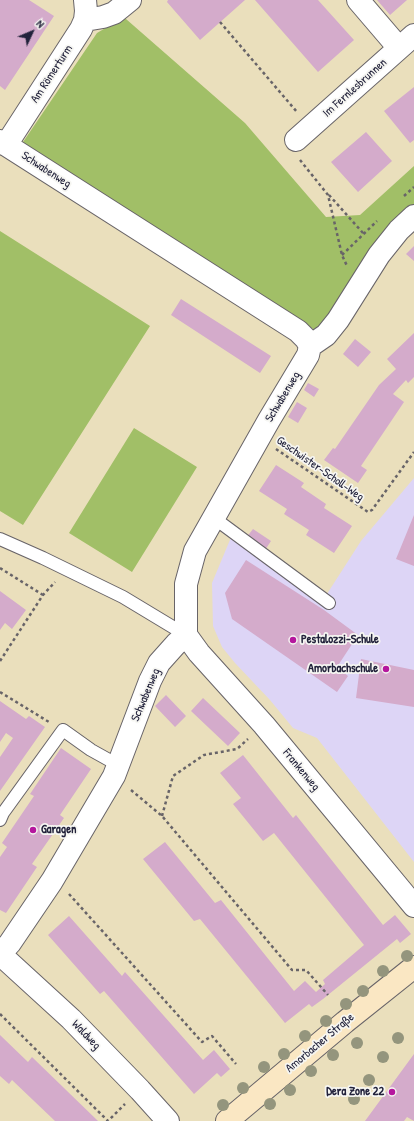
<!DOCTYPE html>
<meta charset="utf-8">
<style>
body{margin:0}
#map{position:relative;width:414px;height:1121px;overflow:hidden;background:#eadfbc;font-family:"Patrick Hand",sans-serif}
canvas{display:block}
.north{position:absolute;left:12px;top:12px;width:40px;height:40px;-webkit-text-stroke:3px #f6f6f2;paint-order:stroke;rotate:46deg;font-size:11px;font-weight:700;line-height:16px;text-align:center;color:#22223b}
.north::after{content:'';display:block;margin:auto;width:14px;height:18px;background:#22223b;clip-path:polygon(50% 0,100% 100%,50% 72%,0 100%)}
</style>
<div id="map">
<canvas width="414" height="1121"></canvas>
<div class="north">N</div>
</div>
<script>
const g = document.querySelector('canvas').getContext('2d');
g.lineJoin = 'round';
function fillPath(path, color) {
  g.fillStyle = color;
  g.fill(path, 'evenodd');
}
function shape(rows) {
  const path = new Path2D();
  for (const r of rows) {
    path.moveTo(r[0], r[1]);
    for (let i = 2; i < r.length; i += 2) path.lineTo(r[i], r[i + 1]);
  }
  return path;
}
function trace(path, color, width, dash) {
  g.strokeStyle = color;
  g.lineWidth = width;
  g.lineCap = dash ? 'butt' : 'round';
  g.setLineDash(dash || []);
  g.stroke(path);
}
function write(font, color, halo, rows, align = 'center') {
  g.font = font + ' "Patrick Hand",sans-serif';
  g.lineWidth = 3.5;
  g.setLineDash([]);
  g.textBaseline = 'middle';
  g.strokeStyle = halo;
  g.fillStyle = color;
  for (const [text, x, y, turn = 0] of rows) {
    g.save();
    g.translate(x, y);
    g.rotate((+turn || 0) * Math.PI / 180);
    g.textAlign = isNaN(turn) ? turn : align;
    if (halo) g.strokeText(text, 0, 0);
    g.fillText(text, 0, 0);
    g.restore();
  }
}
const built = shape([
 [414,478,414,862,317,738,293,728,270,700,235,663,222,647,213,626,212,583,232,535,325,597,361,541]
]);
const green = shape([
 [126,19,245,123,326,217,360,215,414,166,414,205,401,216,318,332,21,145,97,33,119,20],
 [0,231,150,326,23,525,0,511],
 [134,428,197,467,132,572,69,533]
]);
const building = shape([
 [0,0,29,0,54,16,5,90,0,86],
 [168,0,245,0,200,40,167,2],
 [255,0,318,0,354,40,318,72],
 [377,0,407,0,390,15],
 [414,87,414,140,410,143,384,111],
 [366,132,392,161,358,192,331,162],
 [414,246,414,261,406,254],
 [181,299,271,356,260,373,171,315],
 [414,333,414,377,408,383,406,380,393,394,404,402,361,466,367,470,358,483,324,460,333,448,335,449,379,385,396,369,387,359],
 [355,339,371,352,358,367,343,354],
 [308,383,319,389,314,397,304,390],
 [297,402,307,408,298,423,288,417],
 [276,465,304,483,301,487,326,504,324,508,352,526,334,553,306,535,309,530,284,514,287,509,259,491],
 [414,515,414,566,396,559],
 [253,529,271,541,265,550,246,538],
 [246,560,324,610,358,635,337,667,348,676,337,692,232,619,225,593],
 [0,591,26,610,12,629,5,623,0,630],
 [361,659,414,670,414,707,356,698],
 [166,695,186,716,175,727,155,706],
 [203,698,240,733,228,746,191,711],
 [0,701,26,719,29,716,45,727,0,791,0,757,13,738,6,733,0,742],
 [61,748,91,769,60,815,64,818,32,864,37,867,6,913,0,910,0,857,7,847,2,843,34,796,30,794],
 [243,755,293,818,296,815,383,925,395,915,411,934,400,943,397,939,323,999,312,1007,309,1004,285,1023,200,919,194,921,143,859,165,842,215,903,221,900,294,991,305,981,316,992,325,984,323,980,364,945,274,833,263,841,233,804,241,798,220,773],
 [69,916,122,976,125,972,203,1060,214,1050,230,1069,221,1077,217,1073,194,1094,104,991,100,994,48,935],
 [0,1035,28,1062,32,1057,98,1121,55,1121,12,1080,9,1084,0,1076],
 [414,1054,414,1121,407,1117,404,1121,365,1121]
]);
const path = shape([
 [220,22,297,112],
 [300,160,328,195,342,255,347,266],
 [329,195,363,233],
 [404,196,414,187],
 [342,255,377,221],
 [276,449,368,512,372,510,414,452],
 [0,568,43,595],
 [0,661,43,595,55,582],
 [0,692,49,722],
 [131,790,162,816,292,970,306,970,328,995],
 [162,816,173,776,204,755,237,749,248,739],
 [69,894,202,1042,212,1036,236,1064],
 [0,1014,108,1121,125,1104]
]);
const lane = shape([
 [214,518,329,603],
 [0,539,43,558,123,597,186,635],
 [0,820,3,813,63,730,91,750,118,765]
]);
const street = shape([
 [358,0,399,48],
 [85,20,103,17,114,13,130,0],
 [296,140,414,35],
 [0,141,298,331,306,339,310,346],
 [6,145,81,29,85,20,86,11,85,0],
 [186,635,199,653,264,725,414,906],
 [0,954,10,943,52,881,114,776,150,681,159,663,176,644,186,635,186,584,195,551,269,420,308,355,310,346,326,335,338,320,379,255,399,230,414,216],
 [0,954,71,1019,140,1090,168,1121]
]);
const secondary = shape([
 [227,1121,345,1022,414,967]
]);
const trees = [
 [407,956],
 [383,971],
 [363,991],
 [346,1004],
 [326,1021],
 [305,1036],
 [398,1038],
 [357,1043],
 [284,1054],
 [333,1055],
 [383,1057],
 [264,1067],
 [311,1071],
 [369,1080],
 [243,1088],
 [290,1090],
 [354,1099],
 [270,1104],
 [223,1105]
];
const markers = [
 [293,640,4,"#b5179e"],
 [386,669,4,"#b5179e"],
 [33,830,4,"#b5179e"],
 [392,1092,4,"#b5179e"]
];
const streetNames = [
 ["Am Römerturm",52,74,-57],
 ["Im Fernlesbrunnen",355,88,-42],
 ["Schwabenweg",46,170,33],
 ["Schwabenweg",283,397,-59],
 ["Geschwister-Scholl-Weg",320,469,35],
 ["Schwabenweg",146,695,-67],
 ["Frankenweg",301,770,50],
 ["Waldweg",86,1035,46],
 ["Amorbacher Straße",320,1043,-40]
];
const poiNames = [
 ["Pestalozzi-Schule",301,640],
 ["Amorbachschule",378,669,"right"],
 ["Garagen",41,830],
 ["Dera Zone 22",384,1092,"right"]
];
fillPath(built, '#ddd5f6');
fillPath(green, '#a1bf67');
fillPath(building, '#d4abcb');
trace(lane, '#686468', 14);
trace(street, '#686468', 24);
trace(secondary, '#686468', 24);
trace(path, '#686468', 2.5, [3, 3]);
trace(lane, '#fff', 12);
trace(street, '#fff', 22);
trace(secondary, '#fae7c3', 22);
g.fillStyle = '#94957d';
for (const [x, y] of trees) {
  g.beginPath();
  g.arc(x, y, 6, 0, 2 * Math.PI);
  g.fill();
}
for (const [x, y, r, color] of markers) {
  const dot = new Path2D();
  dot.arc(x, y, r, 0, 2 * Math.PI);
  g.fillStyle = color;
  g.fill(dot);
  trace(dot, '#f6f6f2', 1.5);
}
write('12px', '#22223b', '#f6f6f2', streetNames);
write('bold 12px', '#22223b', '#f6f6f2', poiNames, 'left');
</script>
